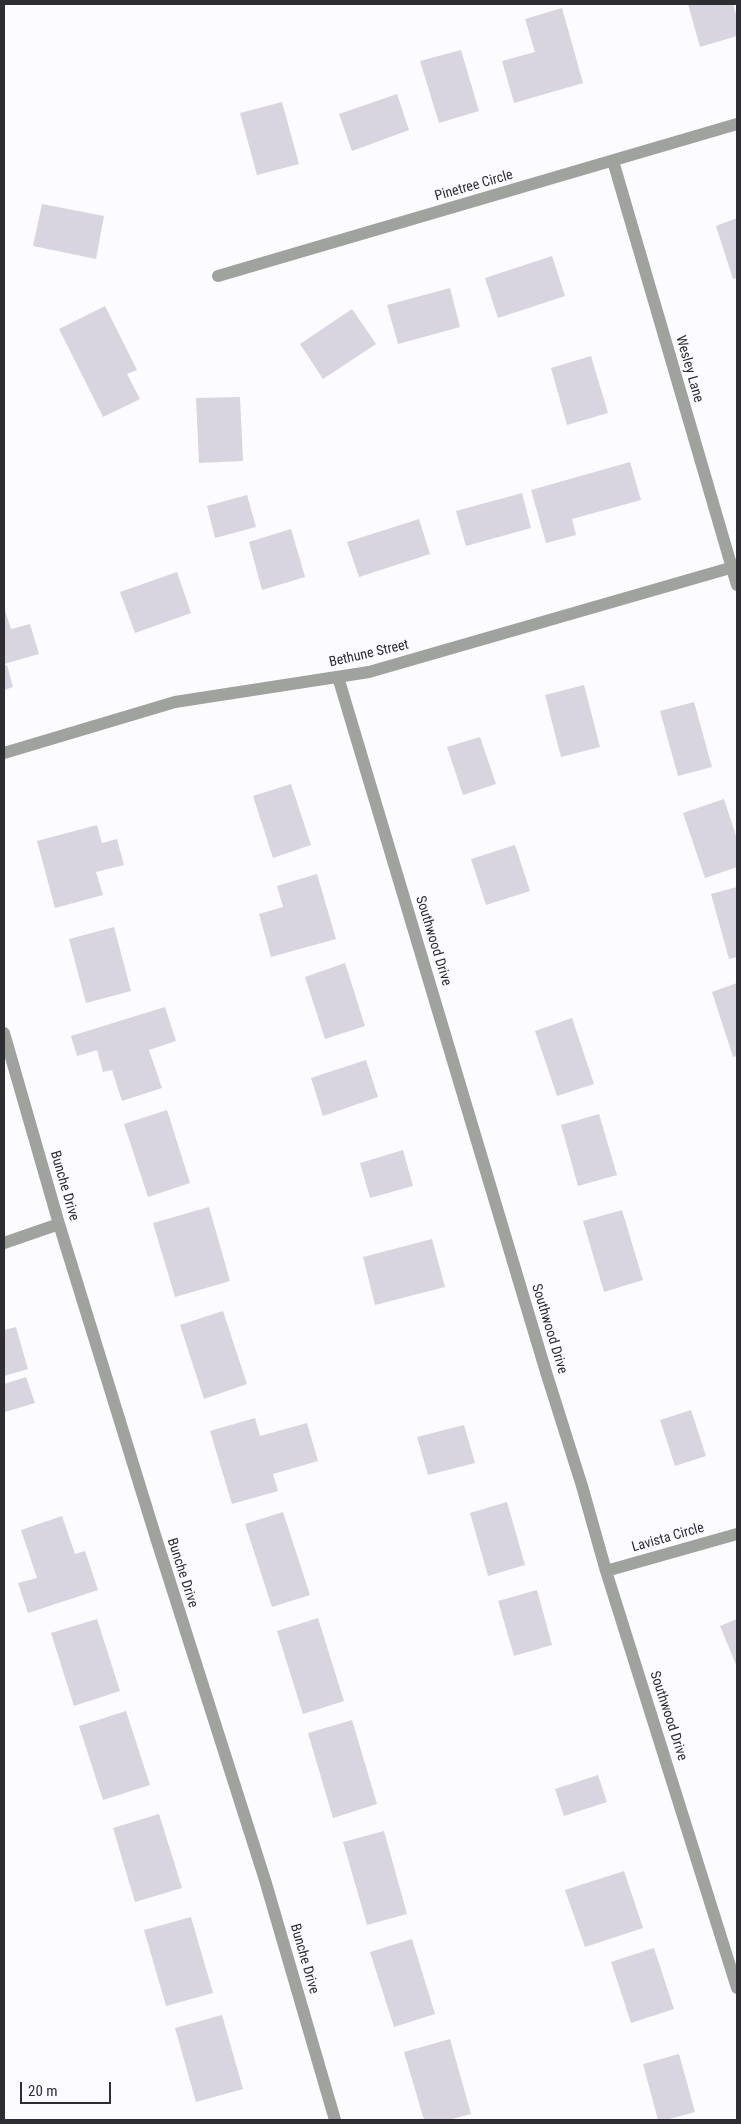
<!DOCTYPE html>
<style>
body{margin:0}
#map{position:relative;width:741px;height:2124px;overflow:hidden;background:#fcfbff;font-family:"Roboto Condensed",sans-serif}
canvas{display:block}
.frame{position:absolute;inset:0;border:5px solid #2e2d31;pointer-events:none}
.scale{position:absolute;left:20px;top:2082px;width:91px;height:22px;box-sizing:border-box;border:2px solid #2e2d31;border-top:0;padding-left:6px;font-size:15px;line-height:18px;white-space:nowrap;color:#2e2d31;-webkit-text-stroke:4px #fcfbff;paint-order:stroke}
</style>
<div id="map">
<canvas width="741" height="2124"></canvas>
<div class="frame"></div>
<div class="scale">20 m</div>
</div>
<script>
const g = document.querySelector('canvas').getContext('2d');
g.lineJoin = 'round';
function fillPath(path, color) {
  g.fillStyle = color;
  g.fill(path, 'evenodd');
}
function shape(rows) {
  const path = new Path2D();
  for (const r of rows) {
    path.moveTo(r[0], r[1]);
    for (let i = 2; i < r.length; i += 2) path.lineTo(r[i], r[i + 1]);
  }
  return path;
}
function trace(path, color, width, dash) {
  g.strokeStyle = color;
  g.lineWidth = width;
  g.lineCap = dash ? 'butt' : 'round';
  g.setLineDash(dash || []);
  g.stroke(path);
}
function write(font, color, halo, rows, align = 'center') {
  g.font = font + ' "Roboto Condensed",sans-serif';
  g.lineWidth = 4;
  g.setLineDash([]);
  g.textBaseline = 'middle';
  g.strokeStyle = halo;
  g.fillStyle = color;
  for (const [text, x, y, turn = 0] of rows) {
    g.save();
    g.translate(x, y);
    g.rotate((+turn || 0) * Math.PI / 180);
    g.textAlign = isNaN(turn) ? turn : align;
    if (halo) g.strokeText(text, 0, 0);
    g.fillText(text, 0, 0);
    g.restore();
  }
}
const building = shape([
 [688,4,733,4,737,18,737,36,700,47],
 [562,8,583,83,514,103,502,61,535,52,525,19],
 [461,50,479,111,439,123,420,61],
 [397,94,409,130,352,151,339,114],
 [282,102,299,164,257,175,240,113],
 [42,204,104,216,96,259,33,246],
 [737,218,737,278,733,279,716,226],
 [552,256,565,296,498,318,485,278],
 [450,288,460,327,398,344,387,305],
 [105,306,137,370,127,374,140,399,103,417,59,329],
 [352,309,376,344,323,379,300,344],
 [591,356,608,413,567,425,551,368],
 [240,397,243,461,199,463,196,398],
 [630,462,641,500,572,519,576,535,546,543,531,490],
 [522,493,531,528,466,546,456,511],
 [247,495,256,527,215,538,207,506],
 [419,519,430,554,359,577,347,542],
 [291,529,305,577,262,590,249,542],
 [177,572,191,613,135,633,120,592],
 [4,607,11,629,30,624,39,654,4,664],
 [7,665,13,687,4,690,4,666],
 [584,685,600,747,561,757,545,695],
 [694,702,712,767,678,776,660,711],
 [480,737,496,784,463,795,447,747],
 [291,784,311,845,273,858,253,796],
 [724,799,737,839,737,867,705,878,683,813],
 [97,825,102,843,117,839,124,865,96,872,103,895,55,908,37,841],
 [515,845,530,891,486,905,471,859],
 [317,874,336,939,271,957,259,914,283,907,277,886],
 [737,887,737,957,729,959,711,894],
 [114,927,131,991,86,1003,69,939],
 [345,963,365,1026,325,1039,305,977],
 [737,983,737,1056,733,1057,712,992],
 [165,1007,176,1041,149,1050,162,1088,122,1101,112,1070,103,1072,97,1050,77,1056,71,1036],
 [572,1018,594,1084,557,1096,535,1031],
 [366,1060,378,1097,323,1116,311,1078],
 [167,1110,190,1183,148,1197,124,1124],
 [599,1114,617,1175,578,1186,561,1125],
 [403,1150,413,1186,370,1198,360,1163],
 [209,1207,230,1281,175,1297,153,1223],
 [622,1210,643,1280,604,1292,583,1221],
 [432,1239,445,1287,375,1305,363,1257],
 [223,1311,247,1384,204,1399,180,1325],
 [16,1327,28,1369,4,1376,4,1330],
 [26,1377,35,1403,5,1412,4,1384],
 [691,1410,706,1456,675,1466,660,1420],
 [255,1418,260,1436,307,1423,318,1461,273,1474,278,1491,232,1504,210,1431],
 [464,1425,475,1463,428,1475,417,1437],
 [507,1502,525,1565,488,1576,470,1513],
 [283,1512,310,1595,272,1607,245,1524],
 [62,1516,75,1554,85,1551,98,1590,28,1613,18,1583,37,1578,21,1530],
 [537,1590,552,1645,514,1656,498,1601],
 [318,1618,344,1701,303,1714,277,1631],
 [97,1619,120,1691,74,1706,51,1633],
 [737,1619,737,1667,720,1626],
 [126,1711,150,1785,103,1800,79,1726],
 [352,1720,377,1804,333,1818,308,1733],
 [598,1775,607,1802,564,1816,555,1789],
 [159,1814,182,1888,135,1902,113,1828],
 [384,1831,407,1914,367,1925,343,1842],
 [624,1871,643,1928,585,1947,565,1890],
 [191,1917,213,1993,166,2006,144,1930],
 [412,1939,435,2014,394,2027,370,1952],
 [654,1948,674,2009,631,2023,611,1962],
 [222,2015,243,2089,196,2102,175,2028],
 [450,2039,471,2114,448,2120,424,2120,404,2052],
 [679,2054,695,2112,666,2120,658,2120,643,2064]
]);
const minor = shape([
 [613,161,737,585],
 [218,276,737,124],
 [338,677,546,1372,582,1486,606,1571,737,1988],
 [4,753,175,702,369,672,737,566],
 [4,1033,59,1224,156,1538,265,1880,335,2120],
 [4,1243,59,1224],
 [606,1571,737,1534]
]);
const streetNames = [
 ["Pinetree Circle",474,186,-16],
 ["Wesley Lane",689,369,74],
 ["Bethune Street",369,654,-13],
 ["Southwood Drive",433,941,73],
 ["Bunche Drive",64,1186,74],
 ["Southwood Drive",549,1329,73],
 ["Lavista Circle",668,1538,-16],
 ["Bunche Drive",182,1573,72],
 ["Southwood Drive",668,1716,72],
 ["Bunche Drive",304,1959,74]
];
fillPath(building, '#d9d5e0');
trace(minor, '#a0a29e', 12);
write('14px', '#2e2d31', '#fcfbff', streetNames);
</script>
